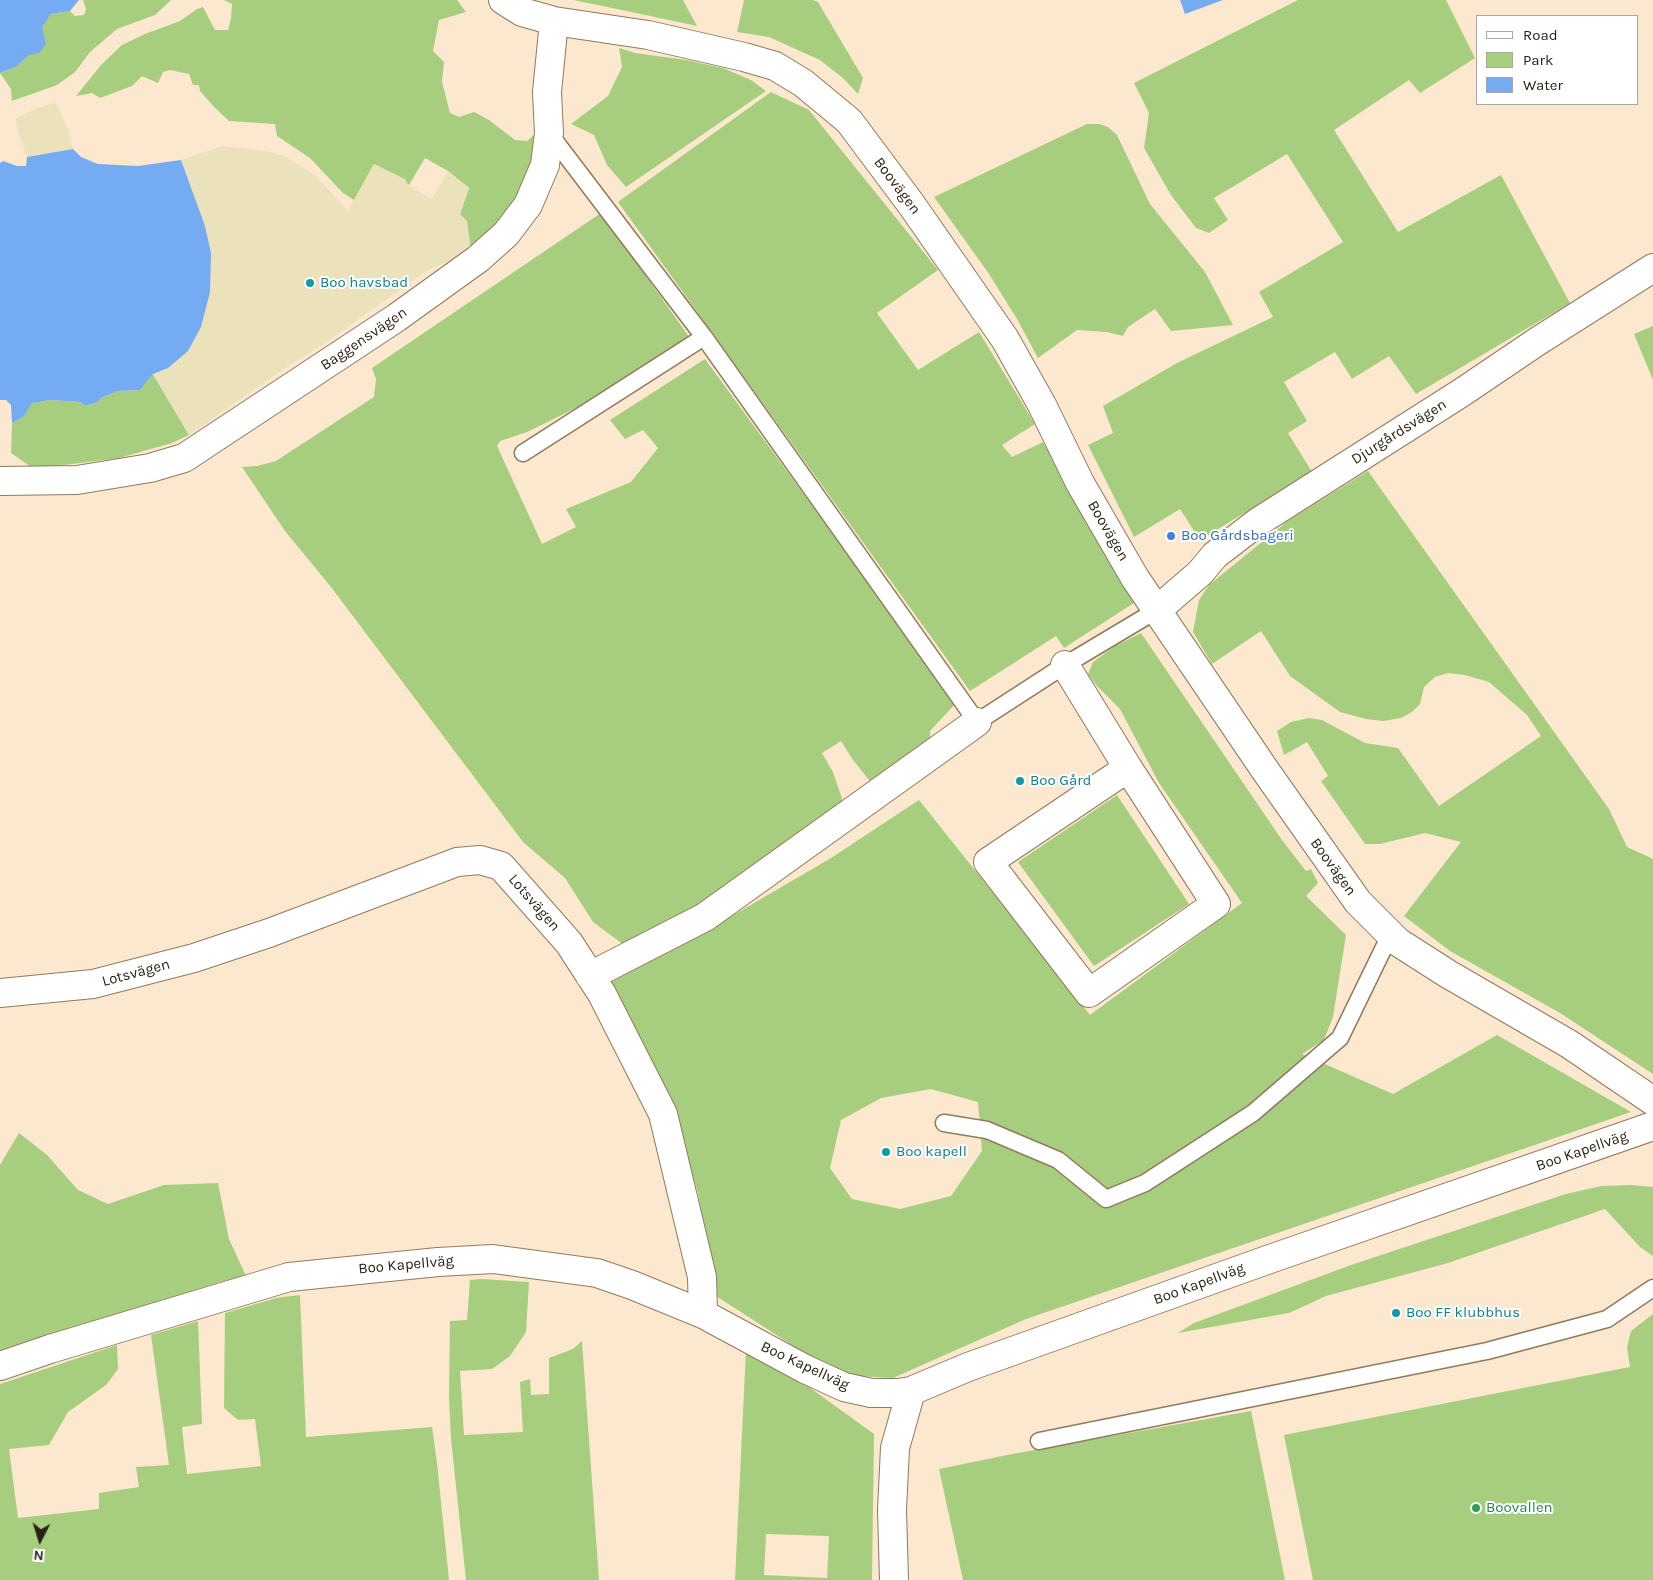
<!DOCTYPE html>
<meta charset="utf-8">
<style>
body{margin:0}
#map{position:relative;width:1653px;height:1580px;overflow:hidden;background:#fce8cf;font-family:Karla,sans-serif}
canvas{display:block}
.legend{position:absolute;left:1476px;top:15px;width:162px;height:90px;box-sizing:border-box;background:#fff;border:1px solid #aaa6a1;margin:0;padding:6px 9px;list-style:none;font-size:15px;color:#2a2115}
.legend li{display:flex;align-items:center;gap:10px;height:25px}
.legend b{width:25px;border:1px solid #aaa6a1}
.north{position:absolute;left:15px;top:1515px;width:50px;height:50px;-webkit-text-stroke:4px #fff;paint-order:stroke;rotate:185deg;font-size:14px;font-weight:700;line-height:20px;text-align:center;color:#2a2115}
.north::after{content:'';display:block;margin:auto;width:18px;height:22px;background:#2a2115;clip-path:polygon(50% 0,100% 100%,50% 72%,0 100%)}
</style>
<div id="map">
<canvas width="1653" height="1580"></canvas>
<ul class="legend">
<li><b style="height:6px;background:#fff"></b>Road</li>
<li><b style="height:14px;background:#a6ce7e"></b>Park</li>
<li><b style="height:14px;background:#75abf2"></b>Water</li>
</ul>
<div class="north">N</div>
</div>
<script>
const g = document.querySelector('canvas').getContext('2d');
g.lineJoin = 'round';
function fillPath(path, color) {
  g.fillStyle = color;
  g.fill(path, 'evenodd');
}
function shape(rows) {
  const path = new Path2D();
  for (const r of rows) {
    path.moveTo(r[0], r[1]);
    for (let i = 2; i < r.length; i += 2) path.lineTo(r[i], r[i + 1]);
  }
  return path;
}
function trace(path, color, width, dash) {
  g.strokeStyle = color;
  g.lineWidth = width;
  g.lineCap = dash ? 'butt' : 'round';
  g.setLineDash(dash || []);
  g.stroke(path);
}
function write(font, color, halo, rows, align = 'center') {
  g.font = font + ' Karla,sans-serif';
  g.lineWidth = 4;
  g.setLineDash([]);
  g.textBaseline = 'middle';
  g.strokeStyle = halo;
  g.fillStyle = color;
  for (const [text, x, y, turn = 0] of rows) {
    g.save();
    g.translate(x, y);
    g.rotate((+turn || 0) * Math.PI / 180);
    g.textAlign = isNaN(turn) ? turn : align;
    if (halo) g.strokeText(text, 0, 0);
    g.fillText(text, 0, 0);
    g.restore();
  }
}
const green = shape([
 [83,0,171,0,155,15,117,29,90,52,75,72,57,85,12,101,11,89,0,73,16,67,29,55,43,35,42,28,51,14,70,11,75,16,84,15,86,9],
 [224,0,457,0,466,12,439,20,433,51,444,62,442,82,450,113,459,117,474,112,489,120,515,140,527,141,537,132,536,150,527,181,508,213,471,250,460,214,469,188,448,171,425,158,409,185,374,164,354,200,343,193,310,158,277,136,275,124,229,121,214,107,200,91,199,85,193,85,189,74,170,70,163,72,158,83,142,76,132,86,100,98,92,93,76,96,101,65,122,45,145,34,180,21,197,9,203,7,215,30,228,30,231,18,232,4],
 [573,0,683,0,697,26,622,10],
 [744,0,813,0,818,2,863,78,858,94,843,78,820,60,769,37,737,32],
 [1298,0,1446,0,1475,58,1420,93,1409,80,1334,130,1398,232,1501,175,1570,303,1416,394,1389,356,1352,379,1335,352,1284,382,1307,421,1288,433,1312,472,1200,540,1180,509,1134,537,1088,445,1113,433,1103,406,1177,363,1273,317,1259,292,1343,242,1287,154,1214,198,1228,220,1209,233,1196,228,1171,195,1144,148,1149,113,1134,83],
 [619,48,635,53,686,60,723,68,751,80,766,91,626,187,607,165,594,135,571,124,608,96,622,67],
 [771,92,809,110,938,270,877,313,918,370,979,332,1035,424,1002,445,1012,457,1043,442,1137,601,1064,648,1056,636,970,691,618,202],
 [1087,124,1099,124,1108,127,1117,135,1150,204,1205,272,1233,325,1171,331,1155,309,1128,327,1123,336,1107,332,1077,330,1038,358,1017,319,989,274,934,197],
 [601,213,690,338,576,408,527,432,500,441,497,446,542,544,576,527,566,509,631,482,658,448,643,430,625,439,610,420,705,359,956,703,930,731,931,748,873,785,853,760,841,741,822,753,833,772,846,810,716,901,624,945,593,922,565,878,523,842,331,587,285,531,242,467,257,466,276,461,374,397,376,379,372,368],
 [1653,326,1653,380,1634,334],
 [153,374,189,435,172,443,119,458,34,469,11,453,12,423,23,417,31,403,51,400,80,402,86,406,98,402,101,398,118,391,140,390],
 [1368,471,1609,809,1627,847,1653,859,1653,1074,1560,1013,1450,951,1404,916,1461,842,1425,833,1380,844,1365,844,1321,781,1328,776,1307,742,1284,755,1277,731,1291,722,1309,718,1322,720,1365,743,1398,748,1439,806,1541,736,1527,715,1489,682,1465,675,1448,673,1435,677,1424,687,1420,704,1412,712,1401,718,1383,721,1366,719,1340,712,1290,676,1261,631,1212,664,1193,632,1199,600,1209,585,1289,520],
 [1141,633,1282,840,1306,871,1311,869,1318,883,1306,896,1346,935,1333,1017,1324,1040,1302,1054,1393,1094,1497,1035,1631,1112,1026,1319,893,1378,854,1376,812,1358,716,1296,698,1193,672,1105,611,982,701,934,831,858,919,800,1090,1015,1242,903,1159,783,1120,709,1097,686,1088,674,1093,662,1115,646],
 [931,1089,978,1102,982,1151,951,1196,900,1209,852,1199,830,1168,841,1120,881,1098],
 [1117,795,1189,904,1094,966,1018,862],
 [19,1133,47,1155,78,1190,108,1204,164,1185,218,1183,229,1239,246,1276,220,1282,0,1353,0,1165],
 [1631,1185,1653,1187,1653,1256,1640,1247,1605,1209,1448,1263,1326,1296,1289,1313,1178,1333,1194,1323,1351,1265,1566,1194,1601,1186],
 [482,1279,529,1282,526,1332,510,1356,492,1369,460,1371,464,1435,523,1432,520,1382,530,1379,531,1395,549,1394,549,1358,573,1349,582,1341,599,1580,466,1580,451,1439,449,1397,450,1321,467,1320,470,1280],
 [300,1295,306,1437,432,1427,437,1463,449,1580,0,1580,0,1384,117,1345,118,1369,106,1385,68,1412,49,1445,9,1449,18,1518,99,1509,99,1493,139,1487,136,1467,169,1465,151,1335,198,1321,202,1424,182,1427,187,1474,261,1466,255,1419,238,1420,224,1408,225,1313,276,1298],
 [1653,1314,1653,1580,1313,1580,1284,1435,1630,1367,1627,1347,1631,1331],
 [746,1350,773,1361,874,1434,872,1580,735,1580],
 [766,1534,829,1536,827,1578,764,1575],
 [1251,1411,1285,1580,963,1580,939,1469,1007,1455]
]);
const sand = shape([
 [56,103,68,129,73,149,27,157,19,135,15,119,37,108],
 [223,146,266,151,287,157,317,177,348,211,374,164,405,179,409,186,432,199,448,171,469,188,460,214,467,221,471,250,464,255,428,270,324,344,288,366,189,435,153,374,168,368,211,253,205,226,181,160]
]);
const water = shape([
 [0,0,79,0,70,11,51,14,42,28,46,44,39,53,29,55,16,67,0,73],
 [1180,0,1223,0,1185,14],
 [73,149,81,157,98,164,138,166,181,160,205,226,211,253,210,292,201,327,188,351,168,368,153,374,140,390,118,391,101,398,98,402,86,406,80,402,51,400,32,403,23,417,12,423,11,405,6,400,0,400,0,163,3,161,17,166,26,166,27,157]
]);
const service = shape([
 [549,133,704,337,977,722,1065,665,1157,610],
 [523,453,704,337],
 [944,1123,987,1130,1058,1160,1106,1199,1145,1183,1253,1113,1340,1038,1390,935],
 [1039,1441,1487,1351,1607,1319,1653,1288]
]);
const minor = shape([
 [503,0,522,12,554,21,648,35,744,57,775,66,803,83,849,121,911,204,1005,339,1042,405,1080,483,1135,578,1265,770,1358,902,1398,942,1448,974,1569,1044,1653,1101],
 [0,481,77,480,150,468,184,458,396,318,478,259,506,234,528,205,545,165,549,133,547,92,554,21],
 [1157,610,1200,573,1215,555,1258,522,1461,393,1538,341,1653,268],
 [1065,665,1128,768,1216,904,1089,993,988,862,1128,768],
 [590,976,705,917,977,722],
 [0,993,93,984,194,958,269,933,457,862,480,860,501,866,569,943,602,994,663,1114,702,1277,703,1314],
 [0,1366,50,1349,289,1277,438,1262,493,1259,597,1273,632,1285,703,1314,805,1369,844,1387,871,1393,898,1393,911,1391,968,1367,1267,1260,1653,1126],
 [894,1580,892,1510,895,1448,911,1391]
]);
const markers = [
 [310,283,5,"#0f9aa8"],
 [1171,536,5,"#3f7fe0"],
 [1020,781,5,"#0f9aa8"],
 [886,1152,5,"#0f9aa8"],
 [1396,1313,5,"#0f9aa8"],
 [1476,1508,5,"#2e9e5b"]
];
const streetNames = [
 ["Boovägen",897,186,53],
 ["Baggensvägen",364,339,-34],
 ["Djurgårdsvägen",1399,432,-32],
 ["Boovägen",1108,531,60],
 ["Boovägen",1333,867,54],
 ["Lotsvägen",534,903,49],
 ["Lotsvägen",136,973,-15],
 ["Boo Kapellväg",1582,1151,-19],
 ["Boo Kapellväg",406,1265,-5],
 ["Boo Kapellväg",1199,1284,-20],
 ["Boo Kapellväg",805,1366,25]
];
const cultureNames = [
 ["Boo havsbad",320,283],
 ["Boo Gård",1030,781],
 ["Boo kapell",896,1152],
 ["Boo FF klubbhus",1406,1313]
];
const shopNames = [
 ["Boo Gårdsbageri",1181,536]
];
const leisureNames = [
 ["Boovallen",1486,1508]
];
fillPath(green, '#a6ce7e');
fillPath(sand, '#ebe2bc');
fillPath(water, '#75abf2');
trace(service, '#917a5e', 19);
trace(minor, '#917a5e', 30);
trace(service, '#fff', 16);
trace(minor, '#fff', 28);
for (const [x, y, r, color] of markers) {
  const dot = new Path2D();
  dot.arc(x, y, r, 0, 2 * Math.PI);
  g.fillStyle = color;
  g.fill(dot);
  trace(dot, '#fff', 2);
}
write('15px', '#2a2115', '#fff', streetNames);
write('15px', '#0d838f', '#fff', cultureNames, 'left');
write('15px', '#366cbe', '#fff', shopNames, 'left');
write('15px', '#27864d', '#fff', leisureNames, 'left');
</script>
